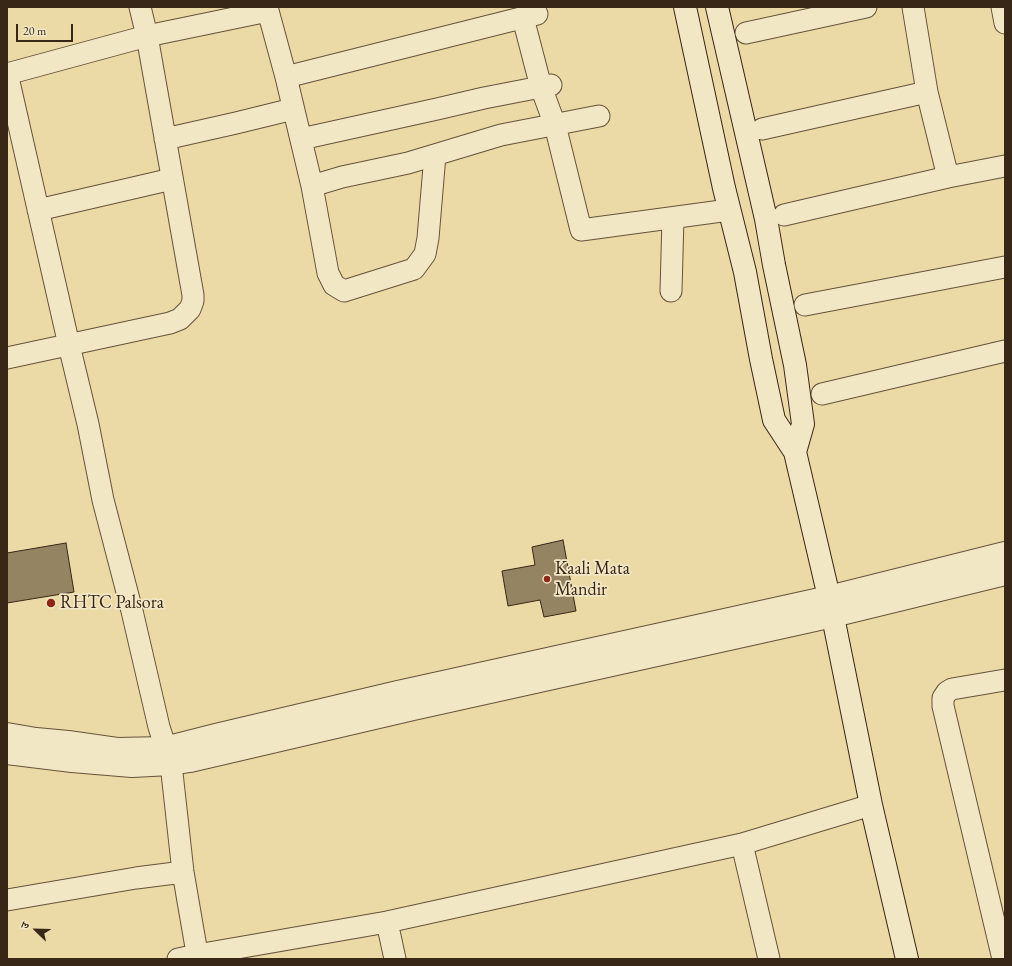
<!DOCTYPE html>
<meta charset="utf-8">
<style>
body{margin:0}
#map{position:relative;width:1012px;height:966px;overflow:hidden;background:#ebdaa6;font-family:"EB Garamond","Noto Serif Devanagari",serif}
canvas{display:block}
.frame{position:absolute;inset:0;border:8px solid #382616;pointer-events:none}
.north{position:absolute;left:16px;top:910px;width:40px;height:40px;-webkit-text-stroke:3px #f2e7c5;paint-order:stroke;rotate:293deg;font-size:11px;font-weight:700;line-height:16px;text-align:center;color:#382616}
.north::after{content:'';display:block;margin:auto;width:14px;height:18px;background:#382616;clip-path:polygon(50% 0,100% 100%,50% 72%,0 100%)}
.scale{position:absolute;left:16px;top:24px;width:57px;height:18px;box-sizing:border-box;border:2px solid #382616;border-top:0;padding-left:5px;font-size:12px;line-height:14px;white-space:nowrap;color:#382616;-webkit-text-stroke:3px #f2e7c5;paint-order:stroke}
</style>
<div id="map">
<canvas width="1012" height="966"></canvas>
<div class="frame"></div>
<div class="north">उ</div>
<div class="scale">20 m</div>
</div>
<script>
const g = document.querySelector('canvas').getContext('2d');
g.lineJoin = 'round';
function fillPath(path, color) {
  g.fillStyle = color;
  g.fill(path, 'evenodd');
}
function shape(rows) {
  const path = new Path2D();
  for (const r of rows) {
    path.moveTo(r[0], r[1]);
    for (let i = 2; i < r.length; i += 2) path.lineTo(r[i], r[i + 1]);
  }
  return path;
}
function trace(path, color, width, dash) {
  g.strokeStyle = color;
  g.lineWidth = width;
  g.lineCap = dash ? 'butt' : 'round';
  g.setLineDash(dash || []);
  g.stroke(path);
}
function write(font, color, halo, rows, align = 'center') {
  g.font = font + ' "EB Garamond",serif';
  g.lineWidth = 3.5;
  g.setLineDash([]);
  g.textBaseline = 'middle';
  g.strokeStyle = halo;
  g.fillStyle = color;
  for (const [text, x, y, turn = 0] of rows) {
    g.save();
    g.translate(x, y);
    g.rotate((+turn || 0) * Math.PI / 180);
    g.textAlign = isNaN(turn) ? turn : align;
    if (halo) g.strokeText(text, 0, 0);
    g.fillText(text, 0, 0);
    g.restore();
  }
}
const building = shape([
 [563,540,576,611,544,617,540,600,508,606,502,571,535,565,532,547,563,540],
 [66,543,74,592,7,603,7,553,66,543]
]);
const minor = shape([
 [267,7,286,77,312,186,328,273,334,285,344,291,414,269,425,254,428,238,435,155],
 [913,7,927,92,948,177],
 [1002,7,1005,23],
 [523,18,541,87,555,125,581,230,729,210],
 [746,33,866,7],
 [7,73,69,345,88,424,103,500,132,611,159,727,171,764,183,872,198,959],
 [7,74,147,36,268,11],
 [286,77,537,14],
 [762,129,927,92],
 [165,139,236,123,293,109],
 [301,139,437,109,484,98,551,85],
 [312,186,342,177,408,163,501,135,599,116],
 [38,210,172,179],
 [784,215,948,177,1005,166],
 [671,291,673,218],
 [805,305,1005,267],
 [7,358,170,323,180,319,190,309,193,301,193,295,147,36,140,7],
 [822,394,1005,351],
 [742,844,769,959],
 [7,900,136,878,183,872],
 [387,922,395,959],
 [178,959,197,955,387,922,742,844,871,805],
 [1003,959,943,706,943,698,947,692,952,689,1005,680]
]);
const tertiary = shape([
 [7,734,36,739,68,742,117,749,165,748,216,735,398,692,829,597,1005,553],
 [7,753,72,761,132,766,171,764,190,761,413,709,833,616,1005,574]
]);
const secondary = shape([
 [685,7,724,188,745,272,761,359,774,420,795,452,829,597,871,805,907,959],
 [717,7,766,219,774,265,795,365,803,424,795,452]
]);
const markers = [
 [547,579,4,"#8f2418"],
 [51,603,5,"#8f2418"]
];
const poiNames = [
 ["Kaali Mata",555,569],
 ["Mandir",555,590],
 ["RHTC Palsora",60,603]
];
fillPath(building, '#958461');
trace(building, '#382616', 1);
trace(minor, '#65533a', 23);
trace(tertiary, '#65533a', 24);
trace(secondary, '#382616', 24);
trace(minor, '#f2e7c5', 21);
trace(tertiary, '#f2e7c5', 22);
trace(secondary, '#f2e7c5', 22);
for (const [x, y, r, color] of markers) {
  const dot = new Path2D();
  dot.arc(x, y, r, 0, 2 * Math.PI);
  g.fillStyle = color;
  g.fill(dot);
  trace(dot, '#f2e7c5', 1.5);
}
write('18px', '#382616', '#f2e7c5', poiNames, 'left');
</script>
